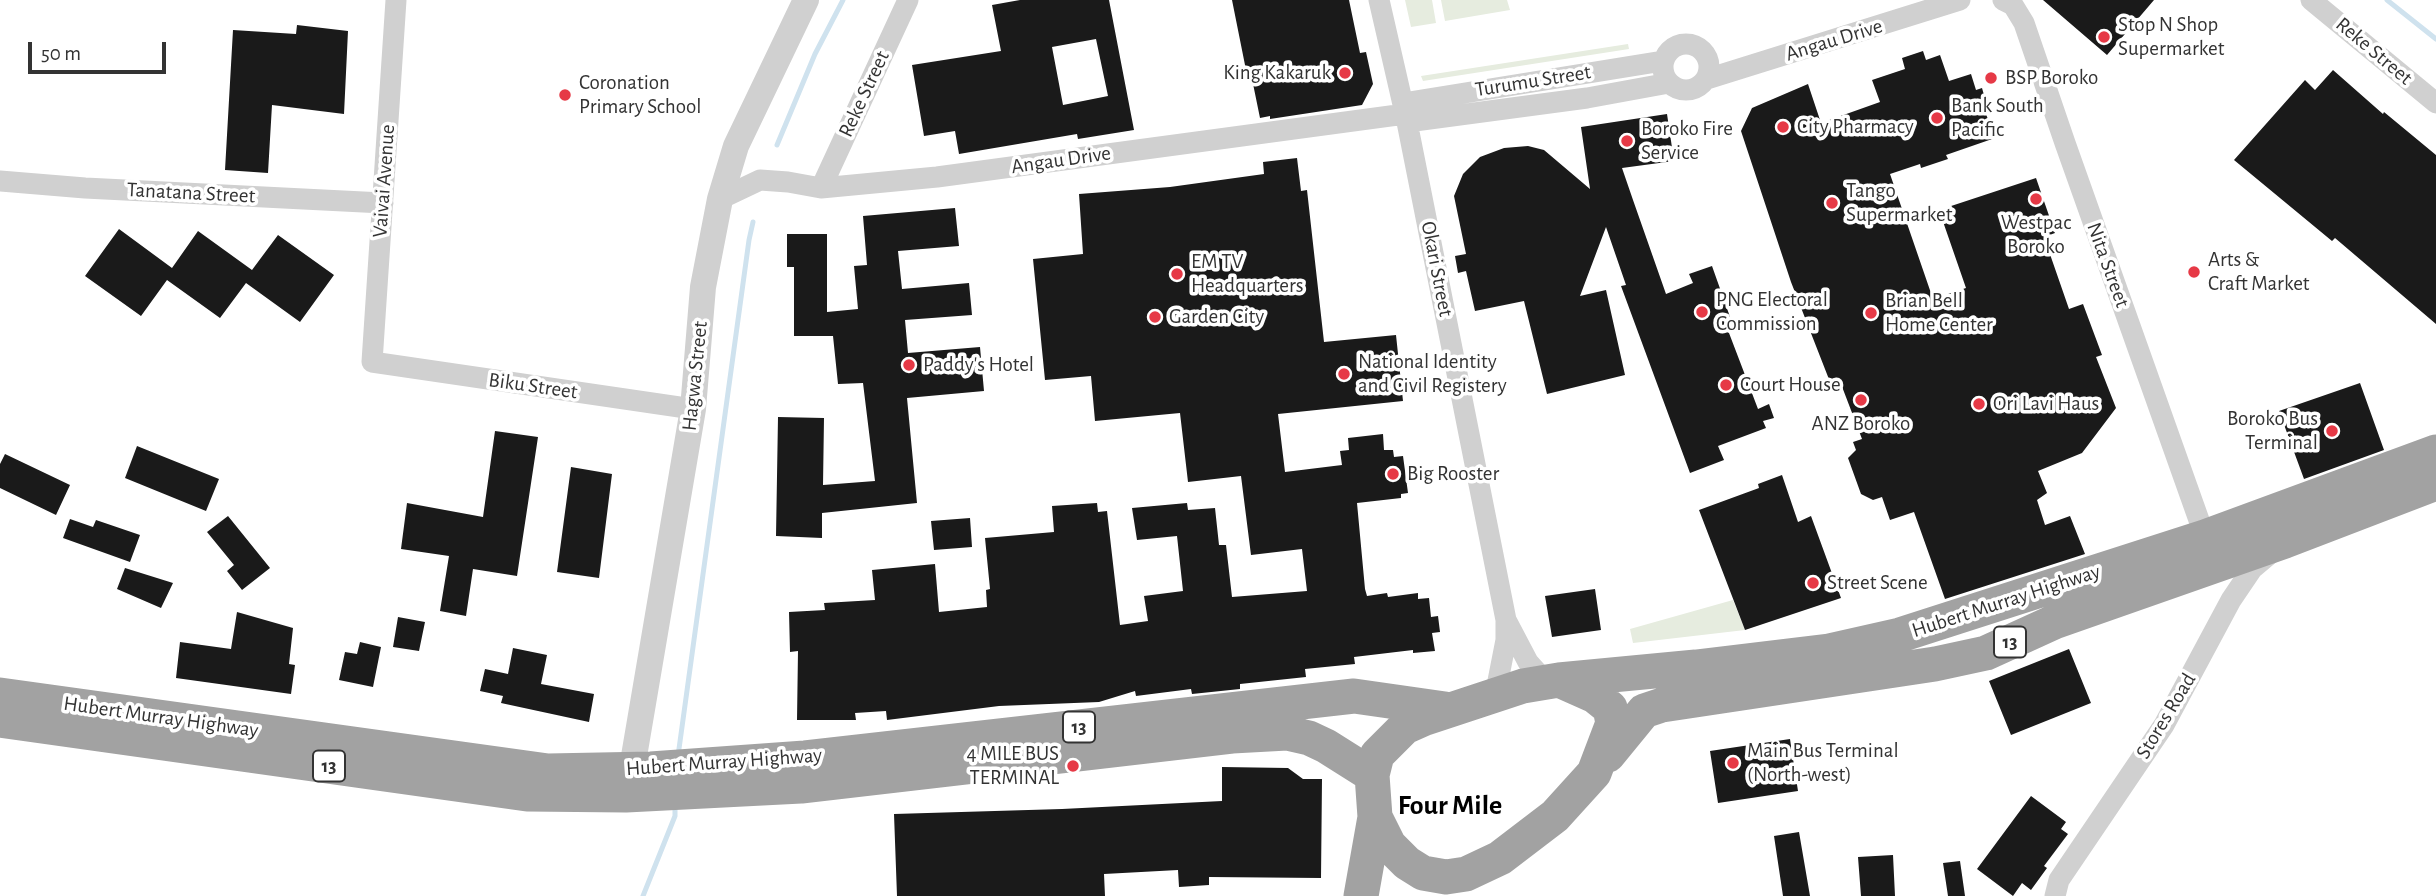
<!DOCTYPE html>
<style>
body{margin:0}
#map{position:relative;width:2436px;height:896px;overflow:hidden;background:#fff;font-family:"Alegreya Sans",sans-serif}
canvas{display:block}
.scale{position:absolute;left:28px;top:42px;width:138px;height:32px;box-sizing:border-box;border:4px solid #333;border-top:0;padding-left:9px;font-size:21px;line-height:24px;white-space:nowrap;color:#333;-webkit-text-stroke:5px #fff;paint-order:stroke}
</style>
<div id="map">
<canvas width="2436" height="896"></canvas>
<div class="scale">50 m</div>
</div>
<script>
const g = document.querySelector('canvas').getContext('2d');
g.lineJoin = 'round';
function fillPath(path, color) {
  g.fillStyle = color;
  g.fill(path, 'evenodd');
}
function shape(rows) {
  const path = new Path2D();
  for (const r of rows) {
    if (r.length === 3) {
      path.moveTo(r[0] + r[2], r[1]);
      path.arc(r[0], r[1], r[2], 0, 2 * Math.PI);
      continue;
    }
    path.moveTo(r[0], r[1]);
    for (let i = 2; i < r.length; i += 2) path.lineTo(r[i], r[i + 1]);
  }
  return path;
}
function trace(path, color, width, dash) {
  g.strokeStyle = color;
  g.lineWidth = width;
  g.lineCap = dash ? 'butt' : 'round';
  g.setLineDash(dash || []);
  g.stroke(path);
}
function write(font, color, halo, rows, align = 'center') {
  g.font = font + ' "Alegreya Sans",sans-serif';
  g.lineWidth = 7;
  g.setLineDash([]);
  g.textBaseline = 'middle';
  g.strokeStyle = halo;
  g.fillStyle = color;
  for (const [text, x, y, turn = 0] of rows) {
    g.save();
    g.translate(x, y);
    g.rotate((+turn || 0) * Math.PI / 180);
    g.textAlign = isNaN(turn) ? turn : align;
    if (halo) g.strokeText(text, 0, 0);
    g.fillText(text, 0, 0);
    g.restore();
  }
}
const green = shape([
 [1405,0,1432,0,1436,23,1411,27],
 [1441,0,1507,0,1510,10,1445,21],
 [1628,44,1629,49,1423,81,1421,76],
 [1733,600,1745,630,1633,643,1630,629]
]);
const stream = shape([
 [2387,0,2436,39],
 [777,145,815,54,843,0],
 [678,756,749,240,753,222],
 [643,896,675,816,675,804]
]);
const building = shape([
 [1020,0,1109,0,1134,130,1078,139,1077,134,959,154,955,131,924,136,912,65,1001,51,992,5],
 [1096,39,1108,96,1063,105,1052,47],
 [1232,0,1349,0,1360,53,1366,52,1373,84,1362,105,1270,119,1270,116,1260,118,1251,74,1247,75],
 [2043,0,2154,0,2107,55],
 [297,25,348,31,344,114,272,105,268,173,225,170,233,30,296,34],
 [1923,51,1926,60,1940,55,1949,81,1971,74,1976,90,1982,88,1986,102,1983,106,1995,138,1946,155,1948,159,1921,168,1920,164,1890,174,1933,299,1966,288,1939,210,2036,178,2055,233,2044,237,2069,309,2083,304,2102,355,2096,357,2116,408,2082,453,2038,471,2047,493,2037,500,2045,525,2070,516,2085,554,1945,599,1914,512,1890,520,1882,497,1873,500,1861,494,1848,458,1856,450,1853,442,1862,439,1841,384,1832,387,1791,282,1741,131,1752,108,1808,84,1821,123,1880,102,1872,80,1905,69,1902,58],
 [2333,70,2383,114,2384,112,2436,155,2436,324,2335,238,2332,241,2234,160,2305,80,2315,90],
 [1667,114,1674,161,1622,168,1633,200,1666,294,1693,283,1689,274,1712,266,1735,331,1729,333,1758,409,1769,404,1774,418,1763,421,1766,428,1718,446,1724,460,1690,473,1621,286,1626,285,1606,227,1580,296,1606,290,1625,375,1547,394,1524,301,1475,311,1466,271,1458,273,1455,256,1466,254,1454,196,1463,174,1480,157,1504,148,1528,146,1544,150,1590,189,1581,127],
 [1297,158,1301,191,1307,190,1324,342,1396,335,1403,401,1278,414,1285,472,1342,465,1340,451,1349,450,1348,438,1383,434,1384,450,1393,450,1394,457,1403,456,1408,493,1401,494,1401,498,1357,503,1365,589,1367,596,1387,593,1388,597,1418,593,1418,599,1429,598,1431,617,1438,616,1440,632,1432,633,1435,651,1413,653,1413,650,1354,657,1355,664,1305,669,1306,677,1240,684,1240,689,1192,694,1191,689,1136,696,1135,691,1099,702,999,706,887,720,886,711,855,713,856,720,797,720,798,651,790,652,789,612,825,610,824,603,875,600,872,570,935,564,939,612,987,607,986,590,990,589,985,538,1054,532,1052,506,1097,503,1098,512,1107,511,1120,625,1148,621,1144,596,1183,591,1177,536,1137,540,1132,508,1187,503,1188,510,1215,508,1219,545,1226,545,1232,597,1307,591,1302,549,1251,555,1241,476,1188,482,1180,413,1095,421,1091,376,1045,380,1033,259,1083,254,1079,194,1170,187,1264,174,1263,162],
 [955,208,959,246,898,251,902,289,969,283,972,315,905,320,908,353,980,347,984,391,907,398,917,503,822,513,822,538,776,536,778,417,824,418,823,485,875,481,863,383,838,384,833,336,794,336,794,267,787,267,787,234,827,234,827,312,858,309,854,266,867,265,863,216],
 [119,229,172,268,198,231,252,270,278,235,334,275,300,322,246,283,220,318,167,280,141,316,85,276],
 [2360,383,2384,450,2304,479,2279,411],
 [495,431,538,437,517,576,473,569,466,616,440,611,449,556,401,549,407,503,483,517],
 [137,446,219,479,206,511,125,478],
 [5,454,70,485,56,515,0,488,0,464],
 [571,467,612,474,599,578,557,572],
 [1782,475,1798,522,1811,516,1841,598,1745,630,1699,510,1759,488,1758,484],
 [228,516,270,568,242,590,227,571,234,565,207,532],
 [970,518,972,547,934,550,931,521],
 [70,519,93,527,96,520,140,535,130,562,63,538],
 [125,568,173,583,161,608,117,589],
 [1595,589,1601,630,1552,637,1545,596],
 [237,612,293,628,289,664,295,665,291,694,176,678,180,642,231,649],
 [398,617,425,622,419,651,393,647],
 [360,642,381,647,373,687,339,680,345,652,357,654],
 [513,648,547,655,541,684,594,694,589,722,501,703,503,696,480,691,485,669,508,674],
 [2069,649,2091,703,2011,735,1989,681],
 [1790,739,1798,791,1718,803,1710,751],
 [1222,767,1288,768,1303,779,1322,779,1321,878,1209,877,1209,885,1179,887,1178,870,1104,874,1105,896,897,896,894,814,1062,809,1222,801],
 [2031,796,2066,822,2061,829,2068,834,2044,866,2047,868,2031,890,2022,883,2013,896,1977,869],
 [1799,832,1810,896,1783,896,1774,836],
 [1893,855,1895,896,1861,896,1858,857],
 [1960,861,1965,896,1948,896,1943,863]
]);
const minor = shape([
 [396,0,372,362,693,409],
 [1379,0,1407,122,1506,620,1506,640,1495,696],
 [2003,0,2013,5,2024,23,2065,143,2205,537],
 [2311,0,2436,103],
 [1686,67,23],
 [1707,79,1960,0],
 [1403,103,1663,61],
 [1407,122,1587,98,1669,83],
 [0,181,85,188,383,203],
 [821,188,908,0],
 [720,199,760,180,788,182,821,188,937,177,1405,114],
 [1507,622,1528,662,1546,682],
 [2055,896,2059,880,2164,725,2231,600,2252,569,2271,553]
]);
const tertiary = shape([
 [632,768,693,409,703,287,720,199,736,146,806,0]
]);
const trunk = shape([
 [1559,680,1595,696,1610,708,1613,723,1594,773,1555,816,1500,858,1466,874,1446,877,1423,873,1407,863,1389,845,1375,817,1372,775,1377,755,1405,727,1423,719,1523,686,1559,680,1696,667,1829,651,1900,635,2205,537,2436,452],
 [0,695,548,771,651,769,805,758,1354,696,1445,709],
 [0,720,527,794,626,795,801,786,1232,736,1287,733,1309,738,1326,746,1372,775],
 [1608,755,1644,711,1662,705,1935,664,1986,653,2054,622,2285,541,2436,483],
 [1361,896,1375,817]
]);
const markers = [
 [2104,37,7,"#e63946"],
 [1345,73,7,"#e63946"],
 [1991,78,7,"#e63946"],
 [565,95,7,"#e63946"],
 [1937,118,7,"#e63946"],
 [1783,127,7,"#e63946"],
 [1627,141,7,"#e63946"],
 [2036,199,7,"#e63946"],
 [1832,203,7,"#e63946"],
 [2194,272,7,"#e63946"],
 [1177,274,7,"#e63946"],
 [1702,312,7,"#e63946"],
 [1871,313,7,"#e63946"],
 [1155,317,7,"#e63946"],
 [909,365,7,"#e63946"],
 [1344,374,7,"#e63946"],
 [1726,385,7,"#e63946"],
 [1861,400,7,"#e63946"],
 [1979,404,7,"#e63946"],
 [2332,431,7,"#e63946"],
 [1393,474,7,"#e63946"],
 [1813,583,7,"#e63946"],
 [1733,763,7,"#e63946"],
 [1073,766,7,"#e63946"]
];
const shields = [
 [2010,642,32],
 [1079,727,32],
 [329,766,32]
];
const shieldNames = [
 ["13",2010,642],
 ["13",1079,727],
 ["13",329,766]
];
const poiNames = [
 ["Stop N Shop",2118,25],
 ["Supermarket",2118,49],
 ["King Kakaruk",1331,73,"right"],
 ["BSP Boroko",2005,78],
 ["Coronation",579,83],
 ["Primary School",579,107],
 ["Bank South",1951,106],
 ["Pacific",1951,130],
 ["City Pharmacy",1797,127],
 ["Boroko Fire",1641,129],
 ["Service",1641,153],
 ["Tango",1846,191],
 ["Supermarket",1846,215],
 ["Westpac",2036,223,"center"],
 ["Boroko",2036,247,"center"],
 ["Arts &",2208,260],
 ["Craft Market",2208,284],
 ["EM TV",1191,262],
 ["Headquarters",1191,286],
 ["PNG Electoral",1716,300],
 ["Commission",1716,324],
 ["Brian Bell",1885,301],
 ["Home Center",1885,325],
 ["Garden City",1169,317],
 ["National Identity",1358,362],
 ["and Civil Registery",1358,386],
 ["Paddy's Hotel",923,365],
 ["Court House",1740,385],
 ["Ori Lavi Haus",1993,404],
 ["Boroko Bus",2318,419,"right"],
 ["Terminal",2318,443,"right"],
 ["ANZ Boroko",1861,424,"center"],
 ["Big Rooster",1407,474],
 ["Street Scene",1827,583],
 ["Main Bus Terminal",1747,751],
 ["(North-west)",1747,775],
 ["4 MILE BUS",1059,754,"right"],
 ["TERMINAL",1059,778,"right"]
];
const streetNames = [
 ["Angau Drive",1834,40,-17],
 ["Reke Street",2374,51,40],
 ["Turumu Street",1533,81,-9],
 ["Reke Street",864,94,-65],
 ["Angau Drive",1061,160,-8],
 ["Vaivai Avenue",384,181,-86],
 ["Tanatana Street",191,193,3],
 ["Nita Street",2108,265,70],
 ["Okari Street",1437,269,79],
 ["Hagwa Street",695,376,-84],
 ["Biku Street",533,386,8],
 ["Hubert Murray Highway",2006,601,-18],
 ["Stores Road",2166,716,-59],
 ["Hubert Murray Highway",161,717,8],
 ["Hubert Murray Highway",724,762,-4]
];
const districtNames = [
 ["Four Mile",1450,806]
];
fillPath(green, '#e6ecdf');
trace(stream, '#cfe2ee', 5);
fillPath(building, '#1a1a1a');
trace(minor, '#d0d0d0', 21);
trace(tertiary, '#d0d0d0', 26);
trace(trunk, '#a2a2a2', 35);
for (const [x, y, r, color] of markers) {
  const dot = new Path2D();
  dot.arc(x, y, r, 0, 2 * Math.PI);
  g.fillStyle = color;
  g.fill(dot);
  trace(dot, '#fff', 2.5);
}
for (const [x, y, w] of shields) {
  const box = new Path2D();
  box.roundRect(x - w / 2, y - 15.5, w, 31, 5);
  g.fillStyle = '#fff';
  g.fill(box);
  trace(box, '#333', 2);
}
write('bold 19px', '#333', null, shieldNames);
write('21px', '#333', '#fff', poiNames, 'left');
write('21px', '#333', '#fff', streetNames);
write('bold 28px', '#000', '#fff', districtNames);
</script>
